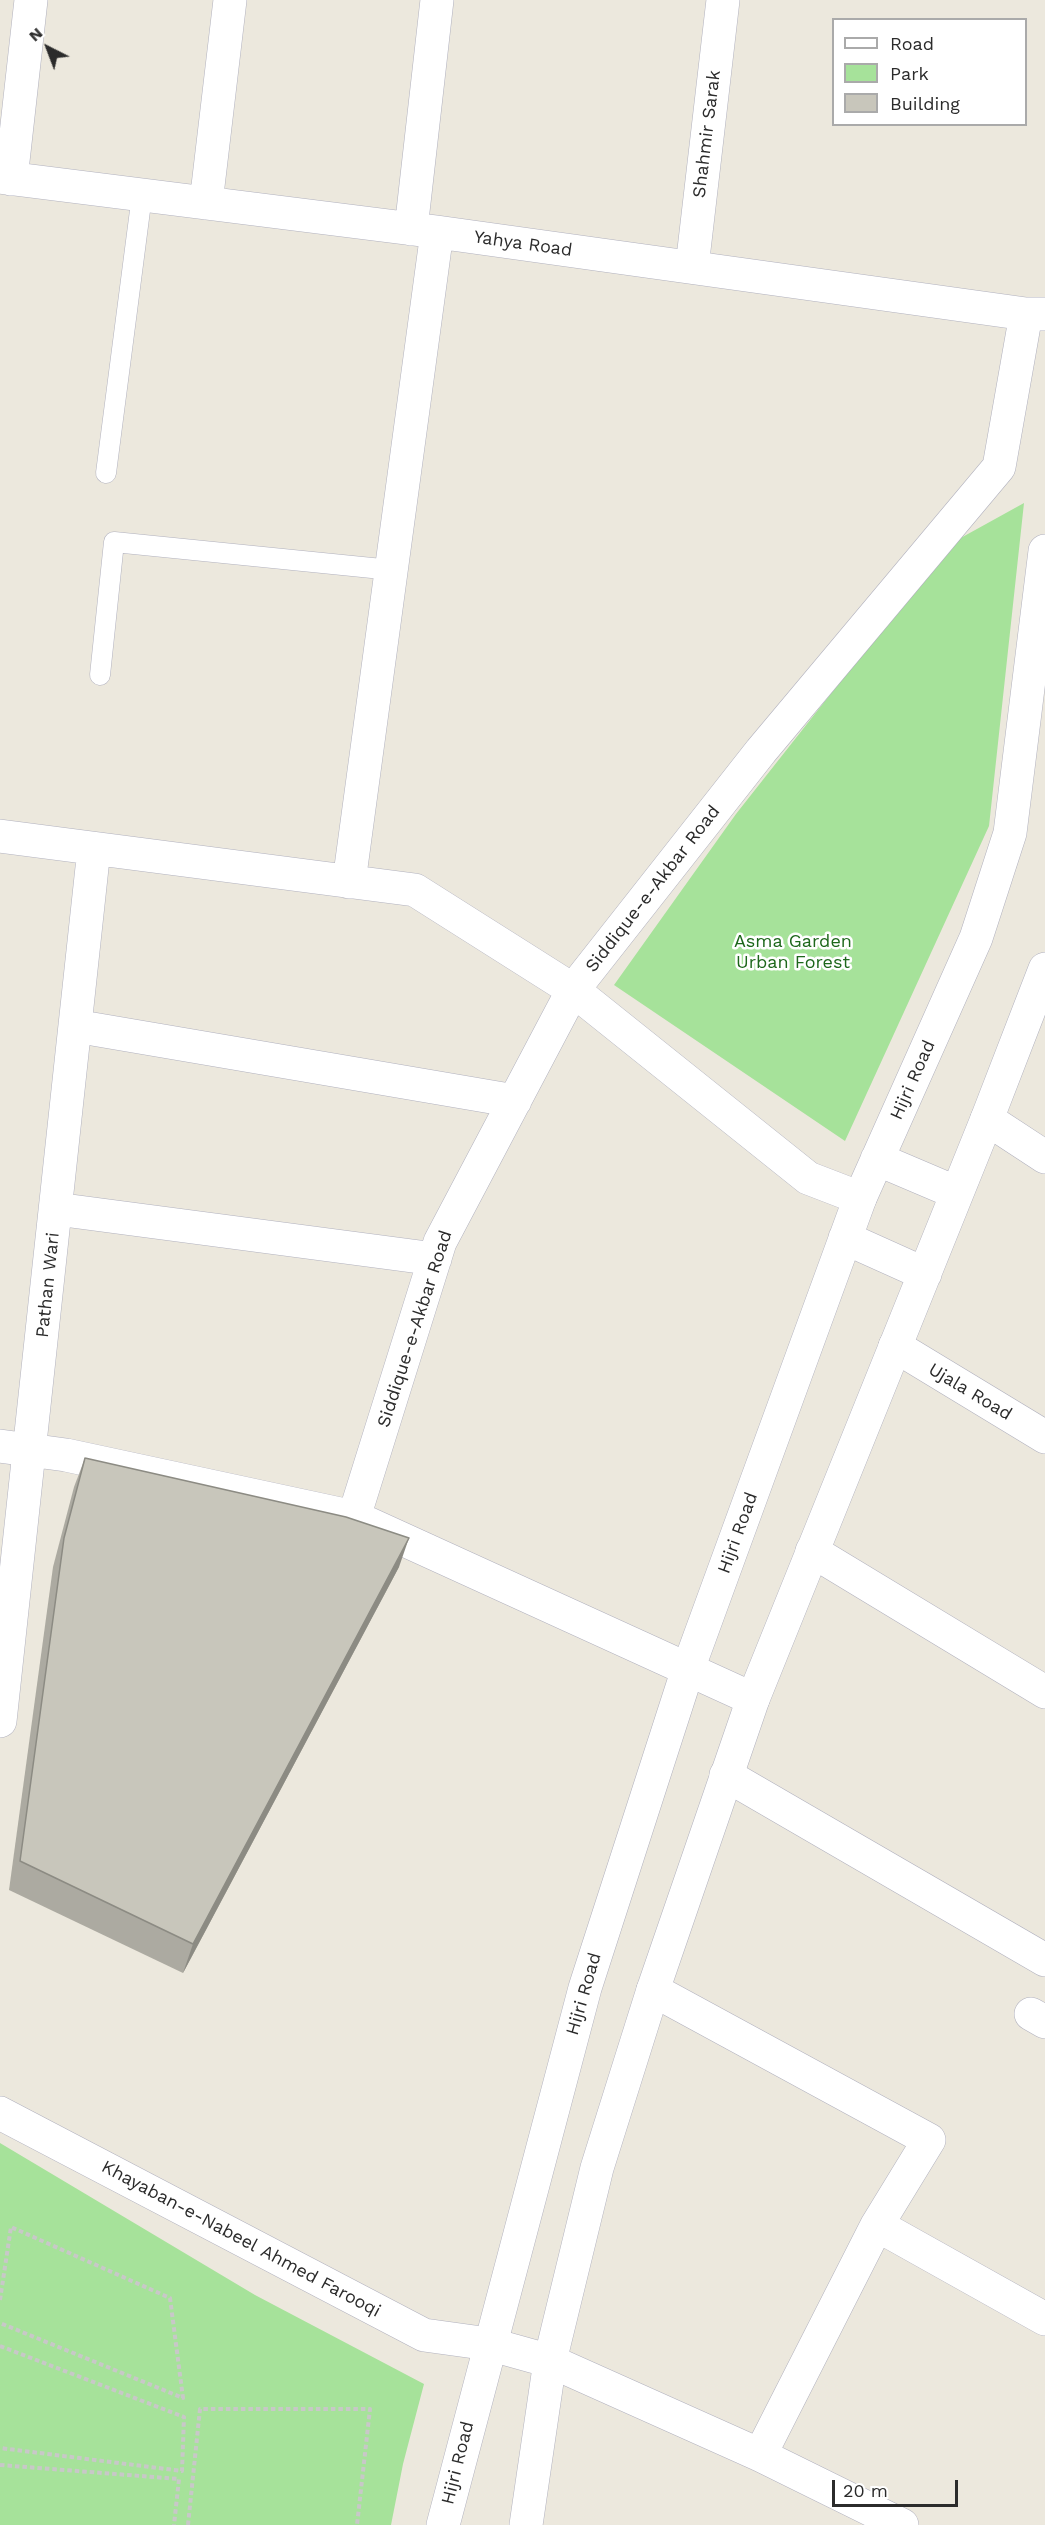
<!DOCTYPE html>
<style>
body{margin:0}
#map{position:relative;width:1045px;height:2525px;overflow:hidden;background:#ece8dd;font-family:"Work Sans",sans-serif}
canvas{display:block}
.legend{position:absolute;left:832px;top:18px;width:195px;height:108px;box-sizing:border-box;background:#fff;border:2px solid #aaa;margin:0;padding:8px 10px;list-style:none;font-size:18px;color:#2b2b2b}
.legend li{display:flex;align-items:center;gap:12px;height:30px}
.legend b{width:30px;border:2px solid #aaa}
.north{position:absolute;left:18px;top:18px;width:60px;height:60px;-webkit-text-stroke:4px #fff;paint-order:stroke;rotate:318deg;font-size:16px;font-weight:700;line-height:24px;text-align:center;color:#2b2b2b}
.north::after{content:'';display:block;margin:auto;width:21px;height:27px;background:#2b2b2b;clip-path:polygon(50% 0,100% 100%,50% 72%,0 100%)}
.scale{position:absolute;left:832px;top:2480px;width:126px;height:27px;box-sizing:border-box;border:3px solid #2b2b2b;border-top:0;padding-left:8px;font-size:18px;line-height:21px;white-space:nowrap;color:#2b2b2b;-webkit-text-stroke:4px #fff;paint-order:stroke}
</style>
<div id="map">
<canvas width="1045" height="2525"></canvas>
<ul class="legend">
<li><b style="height:8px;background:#fff"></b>Road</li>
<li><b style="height:16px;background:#a6e29a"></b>Park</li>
<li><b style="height:16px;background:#c8c6bb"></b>Building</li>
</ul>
<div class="north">N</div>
<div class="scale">20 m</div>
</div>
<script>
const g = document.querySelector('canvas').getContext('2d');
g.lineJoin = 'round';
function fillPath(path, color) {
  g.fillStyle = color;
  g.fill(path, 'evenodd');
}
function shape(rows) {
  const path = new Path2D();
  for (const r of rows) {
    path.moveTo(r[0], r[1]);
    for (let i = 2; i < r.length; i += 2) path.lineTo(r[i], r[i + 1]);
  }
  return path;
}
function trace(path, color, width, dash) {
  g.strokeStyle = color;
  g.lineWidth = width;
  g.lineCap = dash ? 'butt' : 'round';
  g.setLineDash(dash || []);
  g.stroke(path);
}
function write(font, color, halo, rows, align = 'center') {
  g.font = font + ' "Work Sans",sans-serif';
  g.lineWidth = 5;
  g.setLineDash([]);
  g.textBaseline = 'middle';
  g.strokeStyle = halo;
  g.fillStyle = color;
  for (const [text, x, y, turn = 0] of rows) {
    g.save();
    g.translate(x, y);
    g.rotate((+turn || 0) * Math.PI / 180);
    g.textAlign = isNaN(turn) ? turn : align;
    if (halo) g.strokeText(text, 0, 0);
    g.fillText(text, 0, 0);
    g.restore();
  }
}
const green = shape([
 [1024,503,989,826,845,1141,614,985,736,814,948,545],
 [0,2143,255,2295,424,2384,403,2464,391,2525,0,2525]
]);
const path = shape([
 [0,2300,11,2227,170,2298,183,2398,0,2323],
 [0,2346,184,2417,182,2471,0,2448],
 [0,2465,179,2479,174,2525],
 [188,2525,200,2409,370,2409,357,2525]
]);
const service = shape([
 [106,473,142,195],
 [100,675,114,542,392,570]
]);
const minor = shape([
 [0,177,437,232,1026,314,1045,314],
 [11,179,31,0],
 [206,203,230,0],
 [411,229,437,0],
 [692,267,723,0],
 [0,836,415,890,573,990,808,1178,860,1198],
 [349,882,437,232],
 [75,1026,515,1101],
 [987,1119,1045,1157],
 [56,1209,435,1259],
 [895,1346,1045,1437],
 [0,1446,66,1455,354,1517,753,1699],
 [354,1517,440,1242,573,990,761,751,999,467,1026,314],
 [812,1551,1045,1692],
 [0,1721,94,849],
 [726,1775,1045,1960],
 [653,1990,929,2140,877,2225,760,2455],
 [1031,2014,1045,2022],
 [0,2113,424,2335,489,2344,550,2361,760,2455,902,2525],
 [877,2225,1045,2319]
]);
const secondary = shape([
 [877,1159,957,1193],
 [845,1238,925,1274],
 [443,2525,585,1988,688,1669,860,1198,976,938,1010,833,1045,551],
 [526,2525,550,2361,597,2168,653,1990,753,1699,987,1119,1045,969]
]);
const wall = shape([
 [85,1458,399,1567,183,1973,9,1890,53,1567,74,1487]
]);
const shadedWall = shape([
 [409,1538,399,1567,183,1973,193,1944]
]);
const building = shape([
 [85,1458,346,1517,409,1538,193,1944,20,1861,64,1538,85,1458]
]);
const streetNames = [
 ["Shahmir Sarak",707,134,-83],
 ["Yahya Road",523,244,8],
 ["Siddique-e-Akbar Road",653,889,-52],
 ["Hijri Road",913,1080,-66],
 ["Pathan Wari",48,1285,-84],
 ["Siddique-e-Akbar Road",415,1329,-72],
 ["Ujala Road",970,1392,31],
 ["Hijri Road",738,1533,-70],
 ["Hijri Road",584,1994,-74],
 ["Khayaban-e-Nabeel Ahmed Farooqi",241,2239,28],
 ["Hijri Road",458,2463,-76]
];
const parkNames = [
 ["Asma Garden",793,942],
 ["Urban Forest",793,963]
];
fillPath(green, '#a6e29a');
trace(service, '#b1b1be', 21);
trace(minor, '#b1b1be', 34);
trace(secondary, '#b1b1be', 34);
trace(path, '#c8c8c8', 4, [4.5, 3]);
trace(service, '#fff', 20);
trace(minor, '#fff', 33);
trace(secondary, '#fff', 33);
fillPath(wall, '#acaaa1');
fillPath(shadedWall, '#8c8b83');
fillPath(building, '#c8c6bb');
trace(building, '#8c8b83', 1.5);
write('18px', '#2b2b2b', '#fff', streetNames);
write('18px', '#1d671b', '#fff', parkNames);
</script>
